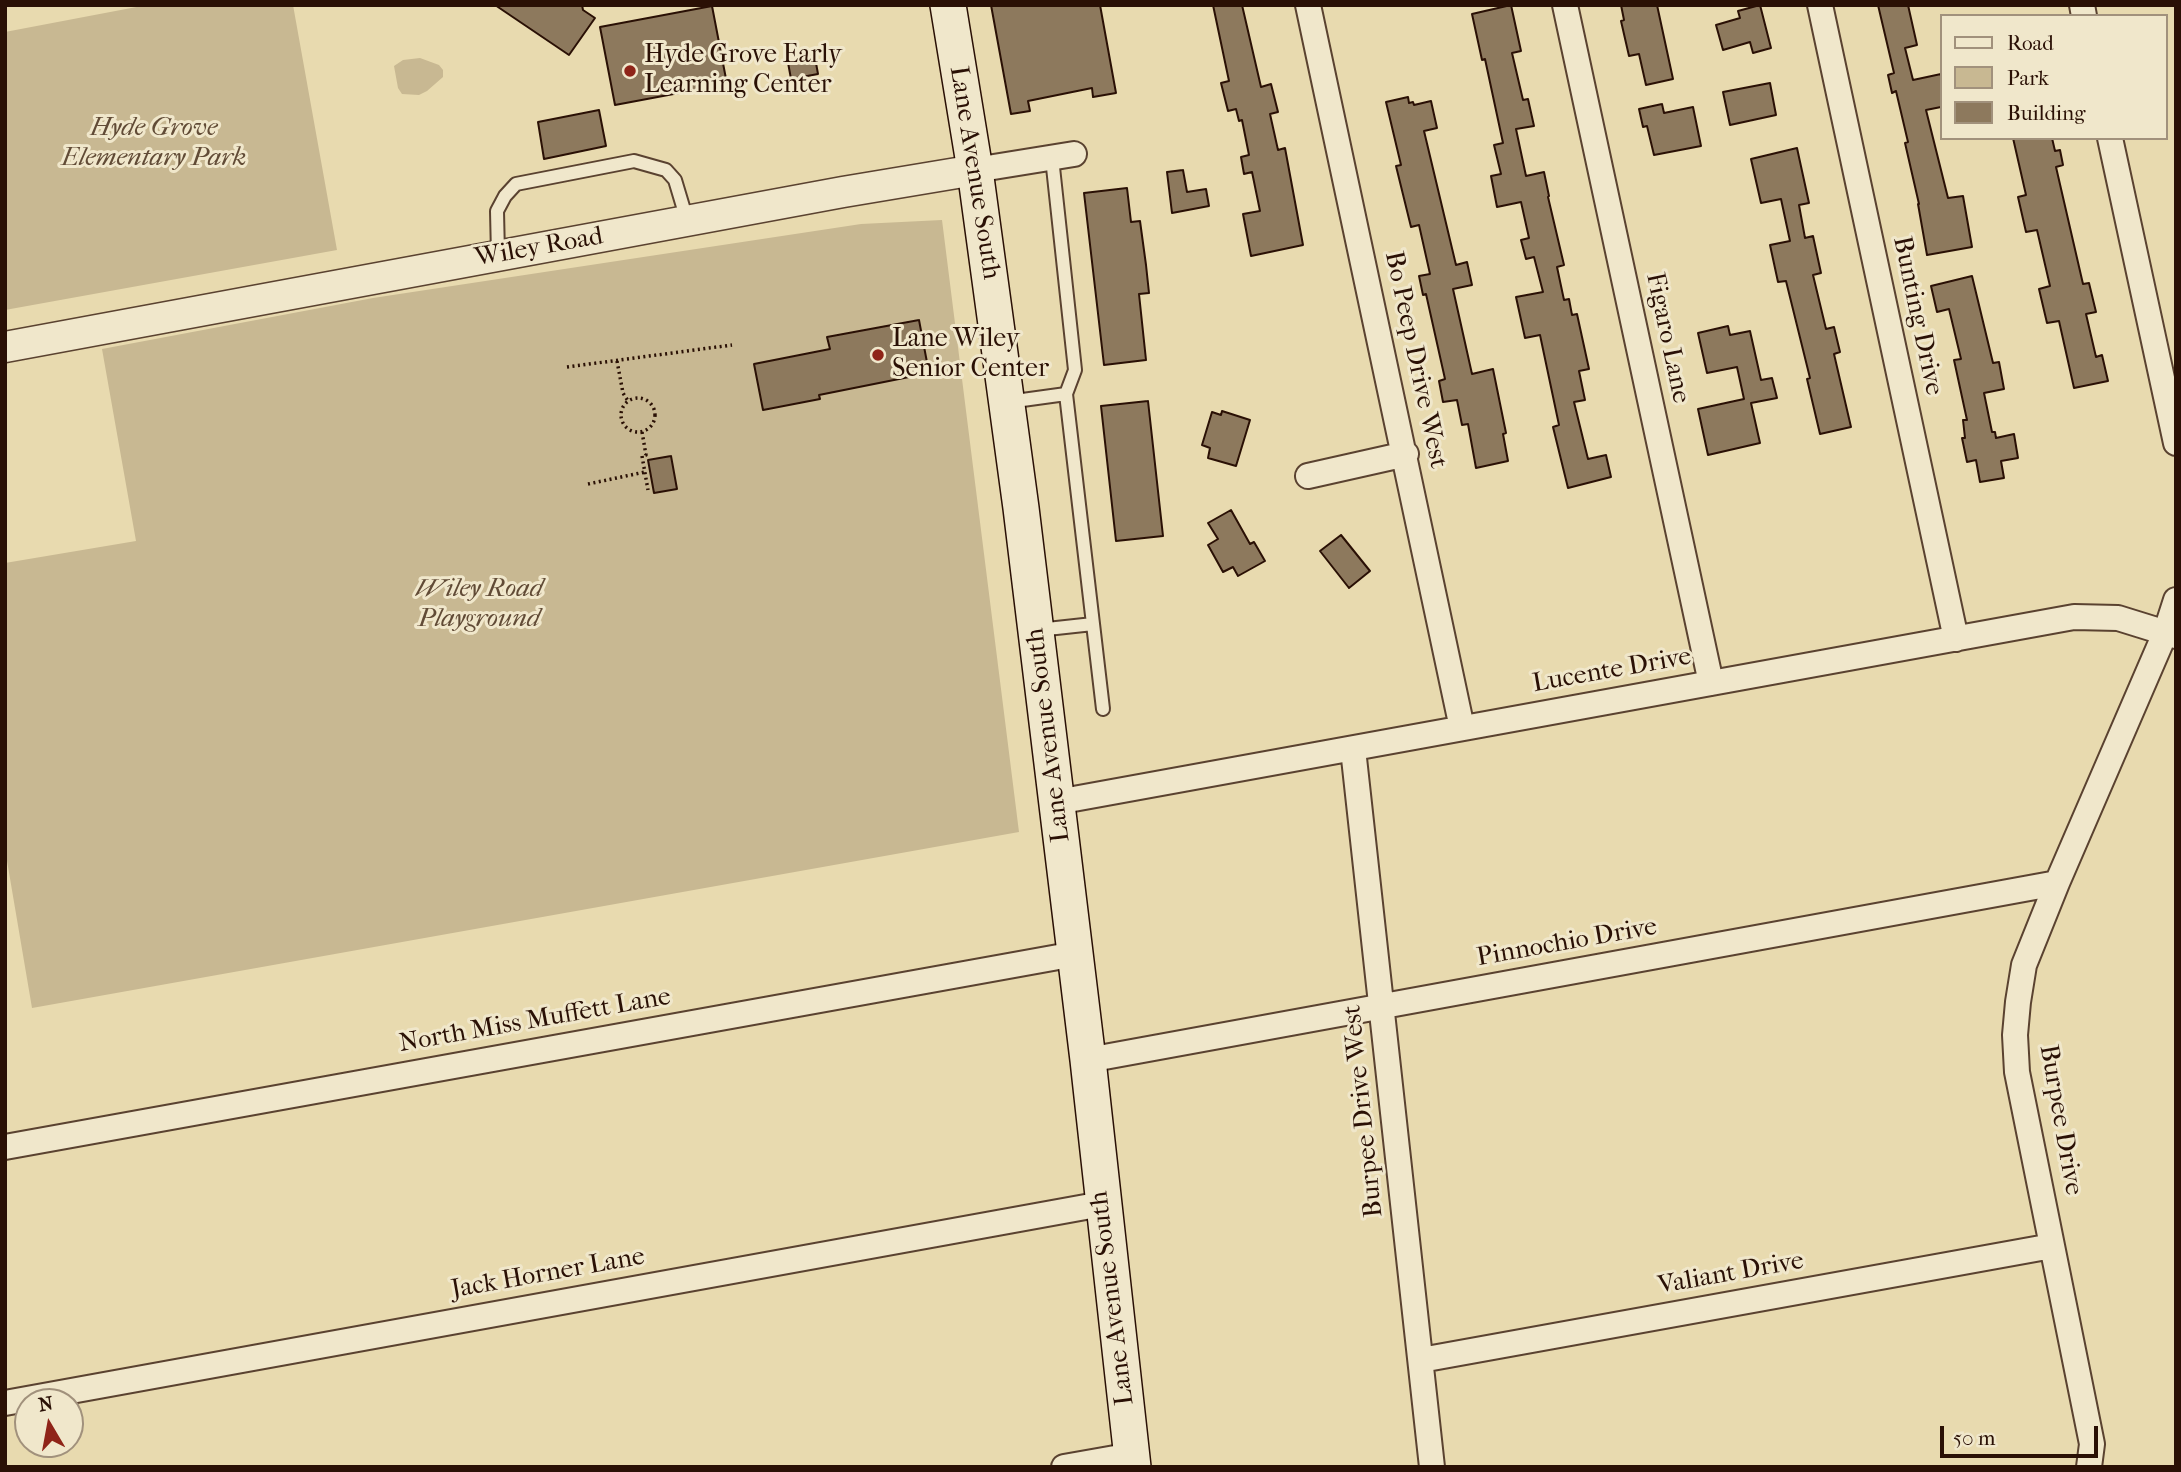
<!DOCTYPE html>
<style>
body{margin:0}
#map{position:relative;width:2181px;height:1472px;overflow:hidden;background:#e8daaf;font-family:"IM FELL French Canon",serif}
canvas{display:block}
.frame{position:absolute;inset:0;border:7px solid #2a1005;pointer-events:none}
.legend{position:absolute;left:1940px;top:14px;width:228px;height:126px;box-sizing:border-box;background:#f0e7cb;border:2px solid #a1917c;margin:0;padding:9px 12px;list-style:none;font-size:21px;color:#2a1005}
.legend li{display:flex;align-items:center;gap:14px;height:35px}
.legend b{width:35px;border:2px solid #a1917c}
.north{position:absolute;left:14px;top:1388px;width:70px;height:70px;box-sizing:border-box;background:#f0e7cb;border:2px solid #a1917c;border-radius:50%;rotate:350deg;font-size:19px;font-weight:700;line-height:28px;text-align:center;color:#2a1005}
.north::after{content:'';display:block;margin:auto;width:24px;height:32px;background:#8f2418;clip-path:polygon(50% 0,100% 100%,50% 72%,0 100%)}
.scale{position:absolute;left:1940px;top:1426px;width:158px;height:32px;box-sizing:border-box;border:4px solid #2a1005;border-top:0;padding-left:9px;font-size:21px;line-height:24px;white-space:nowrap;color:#2a1005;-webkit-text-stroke:5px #f0e7cb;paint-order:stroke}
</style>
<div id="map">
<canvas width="2181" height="1472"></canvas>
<div class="frame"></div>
<ul class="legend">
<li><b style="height:9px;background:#f0e7cb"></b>Road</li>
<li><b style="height:19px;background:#c8b892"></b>Park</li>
<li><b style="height:19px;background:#8d795d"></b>Building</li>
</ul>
<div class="north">N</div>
<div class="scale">50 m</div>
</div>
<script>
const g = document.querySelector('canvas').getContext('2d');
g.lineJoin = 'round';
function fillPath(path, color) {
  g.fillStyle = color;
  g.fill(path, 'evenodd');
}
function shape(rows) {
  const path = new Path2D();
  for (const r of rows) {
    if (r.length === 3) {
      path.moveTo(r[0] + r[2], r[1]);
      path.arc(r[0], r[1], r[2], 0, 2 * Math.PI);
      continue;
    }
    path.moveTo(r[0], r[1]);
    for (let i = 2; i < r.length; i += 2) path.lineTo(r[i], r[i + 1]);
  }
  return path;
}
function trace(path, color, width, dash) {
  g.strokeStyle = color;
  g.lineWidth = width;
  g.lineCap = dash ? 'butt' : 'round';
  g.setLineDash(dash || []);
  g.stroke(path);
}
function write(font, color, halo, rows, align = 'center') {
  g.font = font + ' "IM FELL French Canon",serif';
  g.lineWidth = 6;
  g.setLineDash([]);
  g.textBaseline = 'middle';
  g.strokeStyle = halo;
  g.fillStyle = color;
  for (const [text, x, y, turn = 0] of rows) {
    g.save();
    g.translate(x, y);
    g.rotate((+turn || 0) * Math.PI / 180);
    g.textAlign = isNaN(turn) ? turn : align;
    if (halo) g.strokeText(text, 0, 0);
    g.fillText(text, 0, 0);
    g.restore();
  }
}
const green = shape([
 [147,5,293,5,337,250,5,310,5,32],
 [420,58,439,65,443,70,443,77,427,91,419,95,402,94,398,88,394,66,403,60],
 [942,220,1019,832,32,1008,5,849,5,563,136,541,102,349,373,298,861,224]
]);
const building = shape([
 [495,5,582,5,583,10,595,18,569,55,495,5],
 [991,5,1100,5,1116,93,1093,97,1092,88,1028,101,1030,111,1011,114,991,5],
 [1213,5,1242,5,1261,87,1271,84,1278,112,1270,114,1278,150,1285,148,1303,245,1251,256,1243,214,1260,211,1252,172,1244,174,1241,157,1249,155,1242,120,1239,121,1236,109,1228,111,1221,83,1229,81,1213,5],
 [1511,5,1521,51,1512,53,1523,100,1528,99,1534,126,1516,129,1526,176,1544,172,1549,196,1548,197,1564,265,1557,267,1564,300,1569,299,1572,315,1577,314,1589,369,1579,371,1585,400,1574,402,1588,459,1606,455,1611,477,1568,488,1553,427,1559,425,1540,335,1525,338,1516,297,1543,292,1534,257,1526,259,1521,240,1529,238,1521,202,1497,207,1491,176,1501,174,1494,145,1503,143,1485,59,1482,60,1472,14,1511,5],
 [1621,5,1657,5,1673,79,1646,85,1639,54,1629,56,1621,21,1624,20,1621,5],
 [1760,5,1771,48,1753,53,1750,42,1723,50,1716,25,1740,18,1738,11,1760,5],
 [1878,5,1908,5,1917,45,1905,48,1913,80,1941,74,1941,107,1926,110,1948,198,1963,196,1972,247,1927,255,1918,204,1919,204,1905,143,1908,142,1896,91,1892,93,1888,75,1894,73,1878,5],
 [712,6,727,84,615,105,600,27,712,6],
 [814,52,818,74,791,79,787,57,814,52],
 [1770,83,1776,115,1730,125,1723,92,1770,83],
 [1408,97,1409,103,1413,102,1414,105,1431,101,1437,128,1424,131,1456,265,1467,262,1472,285,1453,289,1472,374,1493,369,1506,433,1503,434,1508,461,1476,468,1468,424,1462,425,1457,400,1443,402,1439,381,1445,379,1426,294,1423,295,1419,276,1430,274,1419,225,1411,227,1396,166,1401,165,1386,102,1408,97],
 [1662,104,1664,113,1693,107,1701,146,1654,155,1647,126,1643,127,1639,109,1662,104],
 [599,110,606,146,544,159,538,122,599,110],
 [2013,138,2052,138,2055,151,2060,150,2063,165,2056,167,2083,284,2089,283,2096,312,2086,314,2096,357,2102,355,2108,381,2074,388,2059,321,2047,323,2039,289,2050,286,2037,230,2026,232,2018,197,2026,195,2013,138],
 [1797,148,1809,203,1799,205,1805,238,1813,236,1821,273,1813,275,1826,329,1834,327,1840,352,1834,354,1851,427,1820,434,1807,379,1810,378,1786,281,1778,282,1770,245,1790,241,1781,199,1761,203,1751,159,1797,148],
 [1183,170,1187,192,1206,189,1209,206,1172,213,1167,172,1183,170],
 [1127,188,1131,222,1140,221,1146,265,1149,293,1139,294,1146,360,1104,365,1084,193,1127,188],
 [1972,276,1993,363,1999,362,2004,389,1984,393,1992,432,1995,432,1996,438,2014,434,2018,458,2001,461,2004,478,1980,482,1976,460,1967,462,1962,438,1965,438,1963,420,1967,420,1954,360,1961,359,1949,309,1937,312,1931,286,1972,276],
 [919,320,929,373,819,395,820,399,763,410,754,364,830,349,827,337,919,320],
 [1728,326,1730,335,1750,331,1761,380,1772,378,1777,398,1751,403,1760,443,1708,455,1698,409,1744,399,1737,367,1707,373,1698,333,1728,326],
 [1148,401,1163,536,1116,541,1101,406,1148,401],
 [1222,411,1250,420,1236,466,1208,458,1210,448,1202,445,1212,412,1221,415,1222,411],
 [671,456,677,489,654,493,648,460,671,456],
 [1231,510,1250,544,1254,542,1265,561,1238,576,1233,567,1223,572,1208,545,1218,539,1208,523,1231,510],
 [1341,535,1370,571,1349,588,1320,551,1341,535]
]);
const path = shape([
 [617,361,623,393,628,401],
 [567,367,732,345],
 [638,415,17],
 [642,432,646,455,642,456,648,490],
 [588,484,645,472]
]);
const service = shape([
 [498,255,497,211,505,196,516,184,634,161,666,170,675,180,687,220],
 [1066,394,1103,709],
 [1008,402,1066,394,1075,370,1052,158],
 [1038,630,1093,624]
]);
const minor = shape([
 [1308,5,1462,728],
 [1565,5,1711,683],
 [1820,5,1956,639],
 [2082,5,2084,16],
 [2110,138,2176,443],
 [975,170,1074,154],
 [1308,476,1406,454],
 [1353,749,1432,1467],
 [1057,802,2074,617,2118,618,2176,636],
 [1088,1060,2057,883],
 [5,1147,1075,954],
 [1421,1360,2052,1246],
 [5,1403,1102,1204],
 [1064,1467,1132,1455],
 [2089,1467,2092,1444,2017,1072,2015,1035,2018,1002,2024,965,2057,883,2166,631,2176,600]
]);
const tertiary = shape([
 [5,347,843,192,975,170]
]);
const secondary = shape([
 [948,5,975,170,1021,508,1088,1060,1133,1467]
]);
const markers = [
 [630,71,7,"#8f2418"],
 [878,355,7,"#8f2418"]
];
const poiNames = [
 ["Hyde Grove Early",644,56],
 ["Learning Center",644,86],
 ["Lane Wiley",892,340],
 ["Senior Center",892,370]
];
const parkNames = [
 ["Hyde Grove",154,129],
 ["Elementary Park",154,159],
 ["Wiley Road",479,590],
 ["Playground",479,620]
];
const streetNames = [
 ["Lane Avenue South",974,173,81],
 ["Wiley Road",539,248,-10],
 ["Bunting Drive",1917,316,78],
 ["Figaro Lane",1667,338,78],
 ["Bo Peep Drive West",1415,360,78],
 ["Lucente Drive",1612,671,-10],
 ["Lane Avenue South",1049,735,-97],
 ["Pinnochio Drive",1567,943,-10],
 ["North Miss Muffett Lane",535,1021,-10],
 ["Burpee Drive West",1364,1111,-96],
 ["Burpee Drive",2060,1120,80],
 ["Jack Horner Lane",548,1274,-10],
 ["Valiant Drive",1731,1274,-10],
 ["Lane Avenue South",1113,1298,-97]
];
fillPath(green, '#c8b892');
fillPath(building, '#8d795d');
trace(building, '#2a1005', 2);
trace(service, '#5a4230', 16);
trace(minor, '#5a4230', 28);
trace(tertiary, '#5a4230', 33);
trace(secondary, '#2a1005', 38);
trace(path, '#2a1005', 3.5, [2, 3.5]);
trace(service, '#f0e7cb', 12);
trace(minor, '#f0e7cb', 24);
trace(tertiary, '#f0e7cb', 30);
trace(secondary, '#f0e7cb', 35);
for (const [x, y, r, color] of markers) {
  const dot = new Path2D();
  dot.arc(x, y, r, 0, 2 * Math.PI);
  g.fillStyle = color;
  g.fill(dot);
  trace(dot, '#f0e7cb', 2.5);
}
write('26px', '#2a1005', '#f0e7cb', poiNames, 'left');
write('italic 26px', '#614b36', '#f0e7cb', parkNames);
write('26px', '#2a1005', '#f0e7cb', streetNames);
</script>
